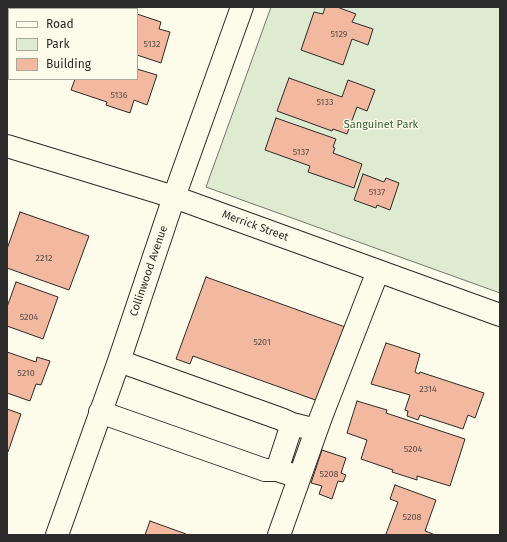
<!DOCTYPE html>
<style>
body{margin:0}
#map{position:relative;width:507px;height:542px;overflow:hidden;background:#fdfbea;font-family:"Fira Sans",sans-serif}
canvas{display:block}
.frame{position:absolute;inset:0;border:8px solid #2b2b2b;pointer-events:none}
.legend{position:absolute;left:8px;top:8px;width:130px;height:72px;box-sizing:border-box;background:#fdfbea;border:1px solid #a9a89e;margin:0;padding:5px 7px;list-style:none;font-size:12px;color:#2b2b2b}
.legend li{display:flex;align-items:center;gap:8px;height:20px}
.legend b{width:20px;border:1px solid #a9a89e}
</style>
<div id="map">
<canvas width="507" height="542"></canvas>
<div class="frame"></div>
<ul class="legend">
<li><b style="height:5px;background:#fdfbea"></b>Road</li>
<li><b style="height:11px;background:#deebd1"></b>Park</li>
<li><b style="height:11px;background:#f2b8a0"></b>Building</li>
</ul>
</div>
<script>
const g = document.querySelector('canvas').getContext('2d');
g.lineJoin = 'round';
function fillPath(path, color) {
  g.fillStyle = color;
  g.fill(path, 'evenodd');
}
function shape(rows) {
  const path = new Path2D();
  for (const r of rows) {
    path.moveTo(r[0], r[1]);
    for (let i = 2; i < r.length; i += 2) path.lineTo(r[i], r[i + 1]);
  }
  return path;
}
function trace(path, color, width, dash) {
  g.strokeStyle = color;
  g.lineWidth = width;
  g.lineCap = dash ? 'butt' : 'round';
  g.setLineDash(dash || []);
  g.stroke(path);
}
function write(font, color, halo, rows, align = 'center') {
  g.font = font + ' "Fira Sans",sans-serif';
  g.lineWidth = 3;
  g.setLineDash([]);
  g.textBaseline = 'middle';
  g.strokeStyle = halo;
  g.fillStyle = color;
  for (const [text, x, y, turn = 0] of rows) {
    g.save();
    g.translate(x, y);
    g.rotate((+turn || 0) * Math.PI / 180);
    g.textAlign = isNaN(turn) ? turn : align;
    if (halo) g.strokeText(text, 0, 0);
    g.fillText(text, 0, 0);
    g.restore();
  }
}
const green = shape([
 [271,7,500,7,500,293,206,187,271,7]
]);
const building = shape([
 [101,7,116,7,122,9,101,9,101,7],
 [325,7,337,7,356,14,352,22,373,29,368,45,352,39,343,65,301,50,314,12,323,14,325,7],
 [137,14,161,22,159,29,170,32,161,63,137,55,137,14],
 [137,69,157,75,147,105,134,100,130,113,106,105,107,102,71,90,75,79,137,79,137,69],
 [289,78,342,97,348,80,375,90,367,111,357,107,347,134,333,129,332,131,277,111,289,78],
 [276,118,336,139,333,147,335,148,333,153,362,164,354,188,308,172,310,166,265,150,276,118],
 [363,174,384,182,386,178,399,183,390,210,377,205,376,208,354,200,363,174],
 [20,212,89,236,69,290,7,268,7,249,20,212],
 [206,277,348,328,321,402,193,356,190,364,176,359,206,277],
 [16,282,58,297,43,339,7,326,7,307,16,282],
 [386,343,420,354,415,372,419,374,420,372,484,393,475,418,468,415,463,429,420,415,418,420,407,416,408,411,405,410,410,395,371,384,386,343],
 [7,352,36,362,37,357,50,361,41,385,36,384,30,401,7,393,7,352],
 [357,401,387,410,386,413,465,439,450,486,417,476,417,480,392,472,393,470,361,459,367,440,347,433,357,401],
 [7,409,21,414,8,452,7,451,7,409],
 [322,450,346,458,341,473,346,475,343,482,338,481,332,499,319,494,322,486,311,483,322,450],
 [395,485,436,500,425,531,433,534,432,535,390,535,386,534,398,502,390,499,395,485],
 [150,521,186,534,185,535,145,535,150,521]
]);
const minor = shape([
 [16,9,16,7],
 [7,32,9,26],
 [7,146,174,197,500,315],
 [119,361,281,419,292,424,316,430],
 [100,412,265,470,277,470,299,477],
 [277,470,292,424],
 [57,535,119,361,174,197,242,7],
 [279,535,321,417,378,271]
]);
const numberNames = [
 ["5129",339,34],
 ["5132",152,44],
 ["5136",119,95],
 ["5133",325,102],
 ["5137",301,152],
 ["5137",377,192],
 ["2212",44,258],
 ["5204",29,317],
 ["5201",262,342],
 ["5210",26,373],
 ["2314",428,389],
 ["5204",413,449],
 ["5208",329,474],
 ["5208",412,517]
];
const parkNames = [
 ["Sanguinet Park",381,125]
];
const streetNames = [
 ["Merrick Street",255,226,20],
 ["Collinwood Avenue",149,271,-71]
];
fillPath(green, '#deebd1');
trace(green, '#74746e', 1);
fillPath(building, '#f2b8a0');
trace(building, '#2b2b2b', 1);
trace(minor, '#2b2b2b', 24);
trace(minor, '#fdfbea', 22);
write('9px', '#5d4e48', null, numberNames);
write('11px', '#34623c', '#fdfbea', parkNames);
write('11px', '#2b2b2b', '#fdfbea', streetNames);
</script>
